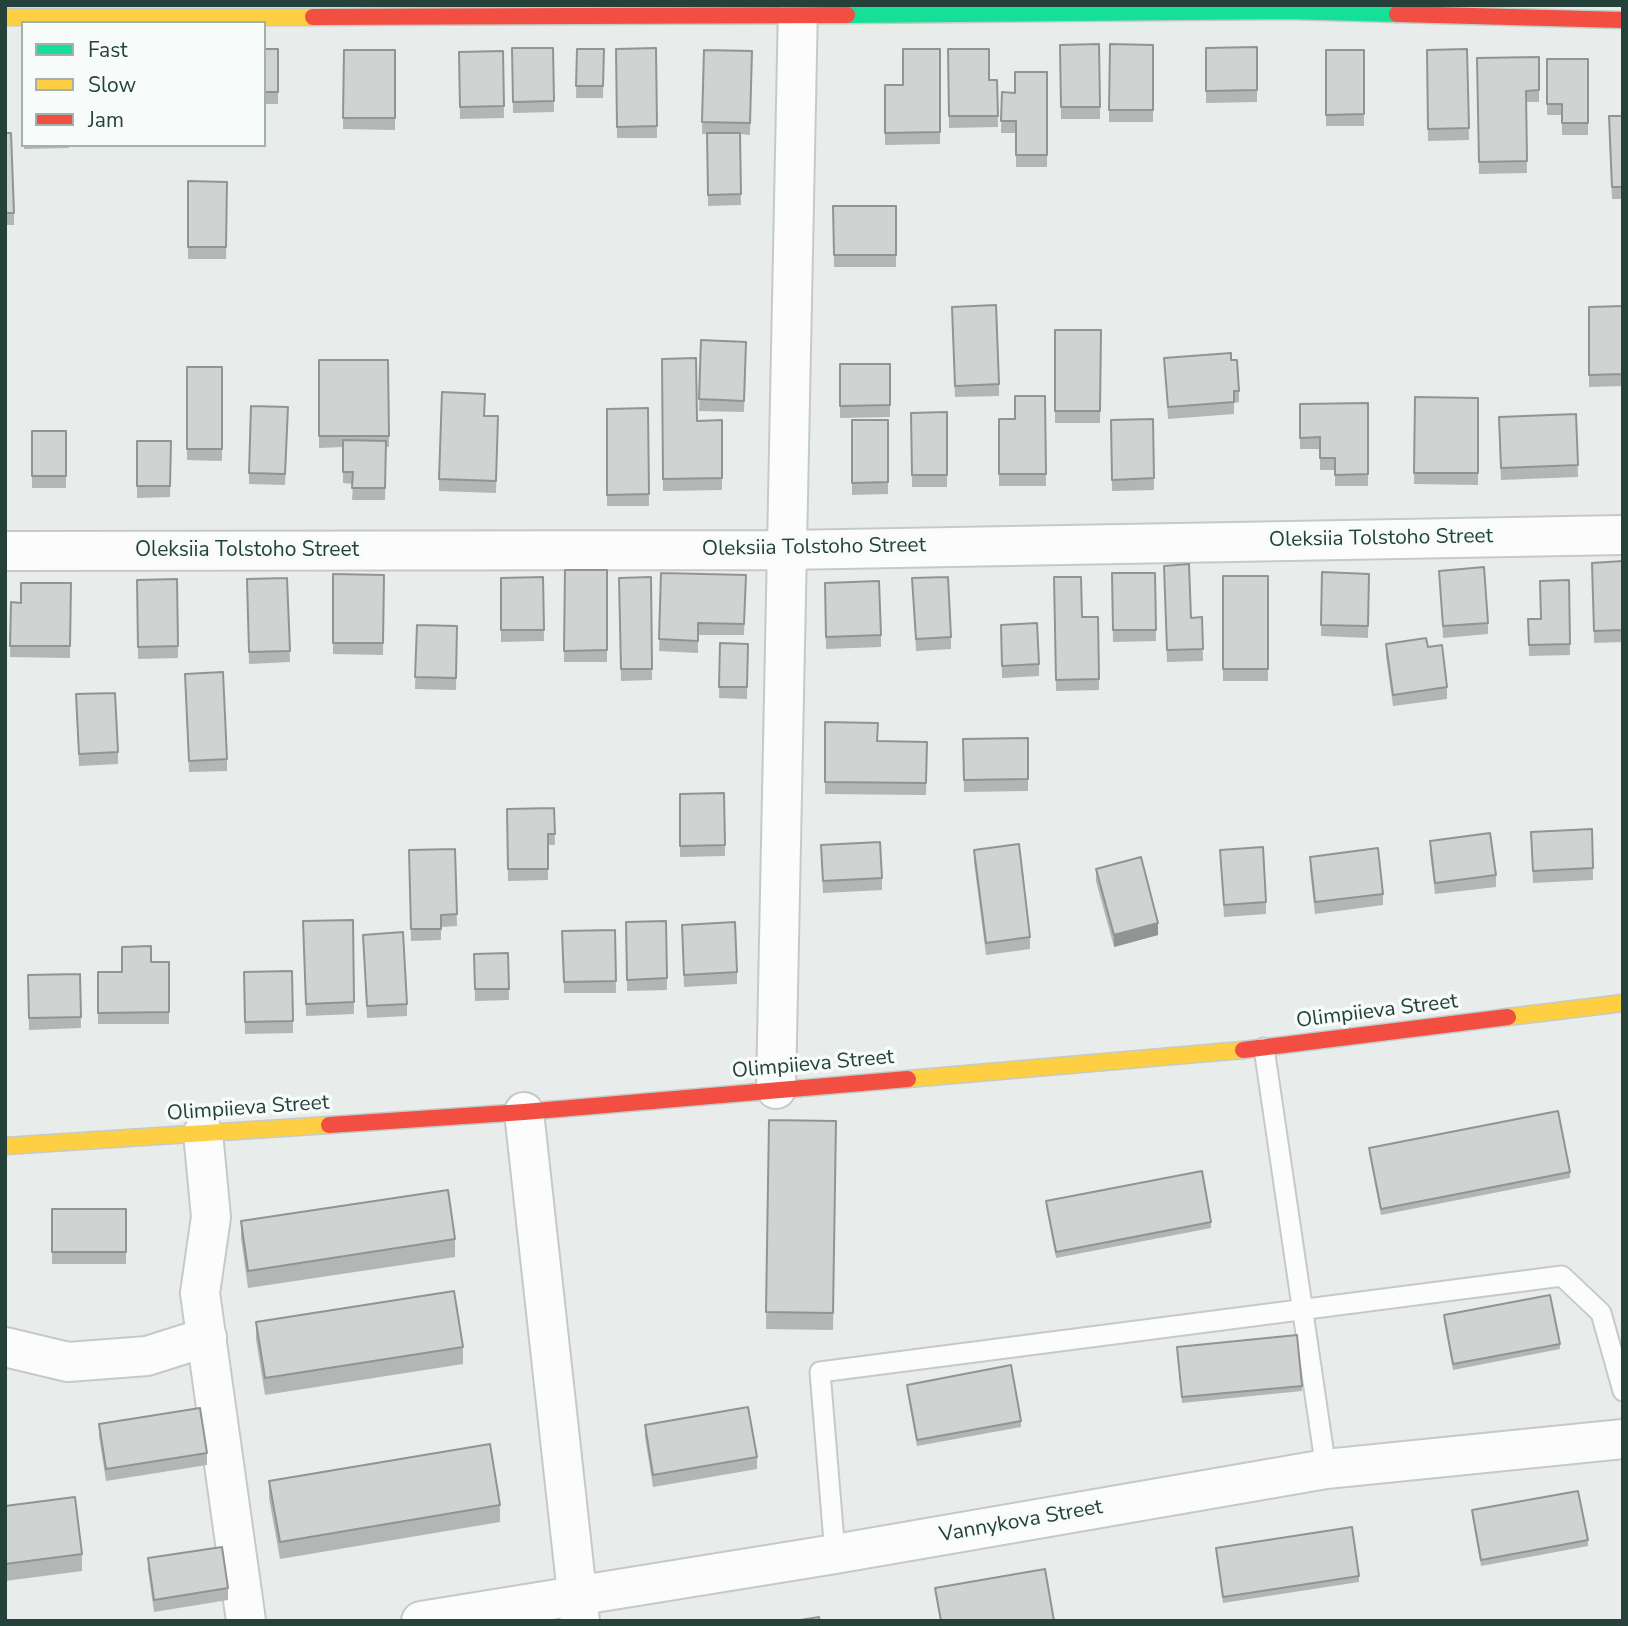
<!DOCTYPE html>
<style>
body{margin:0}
#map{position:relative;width:1628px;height:1626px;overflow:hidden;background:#e8edeb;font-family:"Nunito Sans",sans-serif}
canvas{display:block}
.frame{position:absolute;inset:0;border:7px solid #24423a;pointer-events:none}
.legend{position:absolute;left:21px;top:21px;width:245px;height:126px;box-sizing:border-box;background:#f7fbf9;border:2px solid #a3b1ad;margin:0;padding:9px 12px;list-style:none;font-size:21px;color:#24423a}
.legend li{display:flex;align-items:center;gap:14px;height:35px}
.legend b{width:35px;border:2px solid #a3b1ad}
</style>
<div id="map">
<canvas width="1628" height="1626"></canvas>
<div class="frame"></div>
<ul class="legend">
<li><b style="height:9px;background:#16e098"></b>Fast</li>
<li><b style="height:9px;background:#ffcf43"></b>Slow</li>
<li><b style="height:9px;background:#f24e42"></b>Jam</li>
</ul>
</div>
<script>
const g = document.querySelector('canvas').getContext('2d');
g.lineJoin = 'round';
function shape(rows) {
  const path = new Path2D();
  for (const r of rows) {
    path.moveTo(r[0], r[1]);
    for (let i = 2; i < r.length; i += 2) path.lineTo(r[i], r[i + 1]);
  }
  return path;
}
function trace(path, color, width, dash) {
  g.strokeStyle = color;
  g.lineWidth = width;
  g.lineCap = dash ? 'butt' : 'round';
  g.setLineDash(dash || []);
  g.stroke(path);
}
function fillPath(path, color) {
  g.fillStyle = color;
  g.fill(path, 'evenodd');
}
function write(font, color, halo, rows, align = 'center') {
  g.font = font + ' "Nunito Sans",sans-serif';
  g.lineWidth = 7;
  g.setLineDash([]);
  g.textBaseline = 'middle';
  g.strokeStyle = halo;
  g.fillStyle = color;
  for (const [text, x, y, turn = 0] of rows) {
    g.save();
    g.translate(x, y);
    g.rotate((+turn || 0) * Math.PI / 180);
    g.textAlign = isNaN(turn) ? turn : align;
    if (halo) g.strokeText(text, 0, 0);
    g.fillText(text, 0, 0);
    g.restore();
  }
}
const lane = shape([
 [1264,1048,1326,1469],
 [835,1554,820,1372,1562,1276,1601,1313,1623,1391]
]);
const street = shape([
 [5,551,786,550,1623,535],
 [776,1089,798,5],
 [524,1112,580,1621],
 [203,1133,211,1217,200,1293,246,1621],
 [5,1347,68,1362,147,1356,207,1337],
 [421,1621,835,1554,1326,1469,1623,1439]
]);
const fast = shape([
 [847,15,1287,11,1397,14]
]);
const slow = shape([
 [5,17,313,17],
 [1508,1017,1623,1003],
 [908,1079,1243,1050],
 [5,1146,329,1125]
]);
const jam = shape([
 [1397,14,1623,20],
 [313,17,847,15],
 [1243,1050,1508,1017],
 [329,1125,524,1112,908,1079]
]);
const wall = shape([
 [1099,44,1100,119,1061,119,1060,45],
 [1110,44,1153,45,1153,122,1109,122],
 [1257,47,1257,102,1206,103,1206,48],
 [512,48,553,48,554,112,513,113],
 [656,48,657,138,617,138,616,49],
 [264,49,278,49,278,104,264,104],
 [577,49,604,49,603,98,576,98],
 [940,49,940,144,885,145,885,85,903,85],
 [948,49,989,80,997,80,998,127,949,128],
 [1467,49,1469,140,1428,141,1427,50],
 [344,50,395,50,395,130,343,129],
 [704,50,752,51,750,135,740,134,741,205,708,206,707,134,702,134],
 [1326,50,1364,50,1364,126,1326,126],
 [503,51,504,118,460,119,459,52],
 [1539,57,1539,102,1526,102,1527,173,1479,174,1477,58],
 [1547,59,1588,59,1588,135,1562,135,1562,115,1547,115],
 [1047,72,1047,167,1016,167,1016,133,1001,133,1002,92,1015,93],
 [1623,116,1623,199,1612,199,1609,128],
 [5,133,14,213,14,225,5,225],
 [24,145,69,145,69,148,24,149],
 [188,181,227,182,226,259,188,259],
 [833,206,896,206,896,267,834,267],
 [1623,306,1623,386,1589,387,1589,307],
 [952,319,999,384,999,396,955,397],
 [1055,330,1101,330,1100,423,1055,423],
 [701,340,746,342,744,412,699,411],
 [1164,358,1231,360,1239,391,1239,402,1234,403,1234,414,1168,419],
 [662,359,697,421,722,420,722,490,663,491],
 [319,360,388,360,389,447,386,447,385,500,352,500,353,484,343,483,343,447,319,448],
 [840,364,890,364,890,417,840,418],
 [187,367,222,367,222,461,187,460],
 [1045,396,1046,486,999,486,999,419,1015,419],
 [1415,397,1478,398,1478,485,1414,484],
 [1368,403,1368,486,1335,486,1335,470,1320,470,1320,449,1300,449,1300,404],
 [648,408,649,506,607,506,607,409],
 [947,412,947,487,912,487,911,413],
 [1576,414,1578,477,1501,480,1499,428],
 [484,416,498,416,496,493,439,491,439,479],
 [288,419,285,485,249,484,249,473],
 [1153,419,1154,490,1112,491,1111,420],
 [852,420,888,420,888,494,852,495],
 [32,431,66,431,66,488,32,488],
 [137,441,171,441,170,497,137,498],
 [1623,561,1623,642,1594,643,1592,563],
 [1164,566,1191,618,1202,617,1203,661,1167,662],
 [565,570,607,570,607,662,564,662],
 [1439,571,1488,623,1488,634,1443,638],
 [1322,572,1369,574,1368,638,1321,636],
 [661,573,746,575,744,635,698,635,698,653,659,651],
 [1112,573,1155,573,1156,641,1113,642],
 [333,574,384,575,383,655,333,654],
 [1223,576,1268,576,1268,681,1223,681],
 [543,577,544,641,501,642,501,578],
 [651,577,652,680,621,681,619,578],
 [1054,577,1082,617,1098,617,1099,690,1056,691],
 [287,578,290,662,249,664,247,579],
 [912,578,951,637,951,649,916,651],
 [177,579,178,658,138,659,137,580],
 [1569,580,1570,655,1529,656,1528,619,1540,619],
 [71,583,70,658,10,657,11,602,21,603],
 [825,583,881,635,881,647,826,649],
 [417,625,457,626,456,690,415,689],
 [1001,637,1039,664,1039,676,1002,678],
 [720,643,748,644,747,699,719,698],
 [1386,644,1428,647,1447,687,1447,699,1393,706,1386,656],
 [185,685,227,759,227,771,189,772],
 [76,706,118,752,118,764,79,766],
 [825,722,878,741,927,742,926,795,825,794],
 [1028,738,1028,791,964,792,963,739],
 [724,793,725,856,680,857,680,794],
 [554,808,555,845,548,845,548,880,508,881,507,809],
 [1592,829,1593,880,1533,883,1531,832],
 [1430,841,1496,875,1496,887,1435,894,1430,852],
 [821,845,882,878,882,890,823,893],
 [455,849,457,926,441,927,441,940,411,941,409,862],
 [974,850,1030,937,1030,949,986,955,974,862],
 [1220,850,1266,902,1266,914,1224,917],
 [1310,857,1383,894,1383,905,1315,914,1310,869],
 [1096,869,1158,935,1114,947,1096,881],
 [353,920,354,1014,306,1016,303,921],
 [666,921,667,990,627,991,626,922],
 [682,925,737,972,737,984,684,987],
 [615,930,616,993,564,993,562,931],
 [363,935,407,1004,407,1016,367,1018],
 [508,953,509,1000,475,1001,474,954],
 [151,962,169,962,169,1024,98,1024,98,972,122,972],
 [292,971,293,1033,245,1034,244,972],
 [80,974,81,1028,29,1030,28,975],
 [769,1120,836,1121,833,1330,766,1329],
 [1369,1148,1570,1172,1570,1178,1381,1215,1369,1153],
 [1046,1201,1211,1222,1211,1228,1056,1258,1046,1207],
 [52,1209,126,1209,126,1264,52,1264],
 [241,1221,455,1239,455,1257,248,1288,241,1238],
 [1444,1315,1560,1344,1560,1349,1453,1370,1444,1321],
 [256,1322,463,1347,463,1364,265,1395,256,1339],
 [1177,1347,1302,1386,1302,1391,1182,1403],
 [907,1385,1021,1421,1021,1427,917,1446,907,1391],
 [99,1424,207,1453,207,1465,106,1481,99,1436],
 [645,1425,757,1457,757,1469,653,1487,645,1437],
 [269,1481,500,1505,500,1522,280,1559,269,1498],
 [5,1506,82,1554,82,1571,5,1581],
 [1472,1510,1588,1540,1588,1546,1481,1566,1472,1516],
 [1216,1548,1359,1576,1359,1582,1223,1603],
 [148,1558,228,1588,228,1600,154,1612,148,1570]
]);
const shadedWall = shape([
 [1158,923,1158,935,1114,947,1114,935]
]);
const building = shape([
 [1099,44,1100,107,1061,107,1060,45,1099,44],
 [1110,44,1153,45,1153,110,1109,110,1110,44],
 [1257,47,1257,90,1206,91,1206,48,1257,47],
 [512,48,553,48,554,101,513,102,512,48],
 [656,48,657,126,617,127,616,49,656,48],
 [264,49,278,49,278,92,264,92,264,49],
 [577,49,604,49,603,86,576,86,577,49],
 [903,49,940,49,940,132,885,133,885,85,903,85,903,49],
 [948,49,989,49,989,80,997,80,998,116,949,116,948,49],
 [1467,49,1469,128,1428,129,1427,50,1467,49],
 [344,50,395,50,395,118,343,118,344,50],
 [704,50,752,51,750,123,702,122,704,50],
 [1326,50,1364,50,1364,114,1326,115,1326,50],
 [503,51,504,106,460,107,459,52,503,51],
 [1539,57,1539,90,1526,91,1527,161,1479,162,1477,58,1539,57],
 [1547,59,1588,59,1588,123,1562,123,1562,104,1547,104,1547,59],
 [1015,72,1047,72,1047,155,1016,155,1016,121,1001,121,1002,92,1015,93,1015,72],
 [1609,116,1623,116,1623,187,1612,187,1609,116],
 [5,133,11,133,14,213,5,213,5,133],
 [707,133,740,133,741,194,708,195,707,133],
 [188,181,227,182,226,247,188,247,188,181],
 [833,206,896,206,896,255,834,255,833,206],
 [996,305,999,384,955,386,952,307,996,305],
 [1623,306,1623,374,1589,375,1589,307,1623,306],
 [1055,330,1101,330,1100,411,1055,411,1055,330],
 [701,340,746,342,744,401,699,399,701,340],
 [1231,353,1231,360,1237,360,1239,391,1234,391,1234,402,1168,407,1164,358,1231,353],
 [696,358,697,421,722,420,722,478,663,479,662,359,696,358],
 [319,360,388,360,389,436,319,436,319,360],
 [840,364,890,364,890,405,840,406,840,364],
 [187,367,222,367,222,449,187,449,187,367],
 [442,392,485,394,484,416,498,416,496,481,439,479,442,392],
 [1015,396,1045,396,1046,474,999,474,999,419,1015,419,1015,396],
 [1415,397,1478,398,1478,473,1414,473,1415,397],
 [1368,403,1368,474,1335,475,1335,458,1320,458,1320,437,1300,438,1300,404,1368,403],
 [251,406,288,407,285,474,249,473,251,406],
 [648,408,649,494,607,495,607,409,648,408],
 [947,412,947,475,912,475,911,413,947,412],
 [1576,414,1578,465,1501,468,1499,417,1576,414],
 [1153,419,1154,478,1112,480,1111,420,1153,419],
 [852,420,888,420,888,482,852,483,852,420],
 [32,431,66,431,66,476,32,476,32,431],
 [343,440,386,441,385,488,352,488,353,472,343,472,343,440],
 [137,441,171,441,170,486,137,486,137,441],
 [1623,561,1623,630,1594,631,1592,563,1623,561],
 [1189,564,1191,618,1202,617,1203,649,1167,650,1164,566,1189,564],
 [1484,567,1488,623,1443,626,1439,571,1484,567],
 [565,570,607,570,607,650,564,651,565,570],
 [1322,572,1369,574,1368,626,1321,625,1322,572],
 [661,573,746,575,744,624,698,623,698,641,659,639,661,573],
 [1112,573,1155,573,1156,630,1113,630,1112,573],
 [333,574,384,575,383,643,333,643,333,574],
 [1223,576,1268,576,1268,669,1223,669,1223,576],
 [543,577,544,630,501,630,501,578,543,577],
 [651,577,652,669,621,669,619,578,651,577],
 [948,577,951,637,916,639,912,578,948,577],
 [1054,577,1081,577,1082,617,1098,617,1099,679,1056,680,1054,577],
 [287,578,290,651,249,652,247,579,287,578],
 [177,579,178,646,138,647,137,580,177,579],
 [1569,580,1570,644,1529,645,1528,619,1541,619,1540,581,1569,580],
 [879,581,881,635,826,637,825,583,879,581],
 [21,583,71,583,70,646,10,646,11,602,21,603,21,583],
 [1037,623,1039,664,1002,666,1001,625,1037,623],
 [417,625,457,626,456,678,415,677,417,625],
 [1426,638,1428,647,1442,645,1447,687,1393,695,1386,644,1426,638],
 [720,643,748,644,747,687,719,687,720,643],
 [223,672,227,759,189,761,185,674,223,672],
 [115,693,118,752,79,754,76,694,115,693],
 [825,722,878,723,877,741,927,742,926,783,825,782,825,722],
 [1028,738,1028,779,964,780,963,739,1028,738],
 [724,793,725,845,680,846,680,794,724,793],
 [554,808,555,834,548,834,548,869,508,869,507,809,554,808],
 [1592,829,1593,868,1533,871,1531,832,1592,829],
 [1490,833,1496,875,1435,883,1430,841,1490,833],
 [880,842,882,878,823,881,821,845,880,842],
 [1019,844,1030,937,986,943,974,850,1019,844],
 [1263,847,1266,902,1224,905,1220,850,1263,847],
 [1378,848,1383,894,1315,902,1310,857,1378,848],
 [455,849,457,914,441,915,441,929,411,929,409,850,455,849],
 [1141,857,1158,923,1114,935,1096,869,1141,857],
 [353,920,354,1002,306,1004,303,921,353,920],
 [666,921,667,978,627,980,626,922,666,921],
 [735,922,737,972,684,975,682,925,735,922],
 [615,930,616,981,564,982,562,931,615,930],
 [403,932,407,1004,367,1006,363,935,403,932],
 [151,946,151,962,169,962,169,1012,98,1013,98,972,122,972,122,947,151,946],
 [508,953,509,989,475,989,474,954,508,953],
 [292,971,293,1021,245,1022,244,972,292,971],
 [80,974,81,1017,29,1018,28,975,80,974],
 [1558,1111,1570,1172,1381,1209,1369,1148,1558,1111],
 [769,1120,836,1121,833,1313,766,1312,769,1120],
 [1202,1171,1211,1222,1056,1252,1046,1201,1202,1171],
 [448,1190,455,1239,248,1271,241,1221,448,1190],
 [52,1209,126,1209,126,1252,52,1252,52,1209],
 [454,1291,463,1347,265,1378,256,1322,454,1291],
 [1550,1295,1560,1344,1453,1364,1444,1315,1550,1295],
 [1297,1335,1302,1386,1182,1397,1177,1347,1297,1335],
 [1011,1365,1021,1421,917,1440,907,1385,1011,1365],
 [748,1407,757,1457,653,1475,645,1425,748,1407],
 [200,1408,207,1453,106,1469,99,1424,200,1408],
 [490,1444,500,1505,280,1542,269,1481,490,1444],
 [1578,1491,1588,1540,1481,1560,1472,1510,1578,1491],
 [75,1497,82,1554,5,1564,5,1506,75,1497],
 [1352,1527,1359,1576,1223,1597,1216,1548,1352,1527],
 [222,1547,228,1588,154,1600,148,1558,222,1547],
 [1045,1569,1054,1621,941,1621,935,1588,1045,1569],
 [819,1617,820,1621,794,1621,819,1617]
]);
const streetNames = [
 ["Oleksiia Tolstoho Street",1381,539,-1],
 ["Oleksiia Tolstoho Street",814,548,-1],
 ["Oleksiia Tolstoho Street",247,551],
 ["Olimpiieva Street",1377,1012,-7],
 ["Olimpiieva Street",813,1065,-5],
 ["Olimpiieva Street",248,1109,-4],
 ["Vannykova Street",1021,1522,-10]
];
trace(lane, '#c5cac8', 23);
trace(street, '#c5cac8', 42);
trace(fast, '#c3cbc8', 19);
trace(slow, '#c3cbc8', 19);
trace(jam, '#c3cbc8', 19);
trace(lane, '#fcfcfc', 19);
trace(street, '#fcfcfc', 38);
trace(fast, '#16e098', 16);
trace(slow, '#ffcf43', 16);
trace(jam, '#f24e42', 16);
fillPath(wall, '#b2b6b5');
fillPath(shadedWall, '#919493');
fillPath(building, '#cfd4d2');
trace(building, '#919493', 2);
write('21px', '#24423a', '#f7fbf9', streetNames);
</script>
